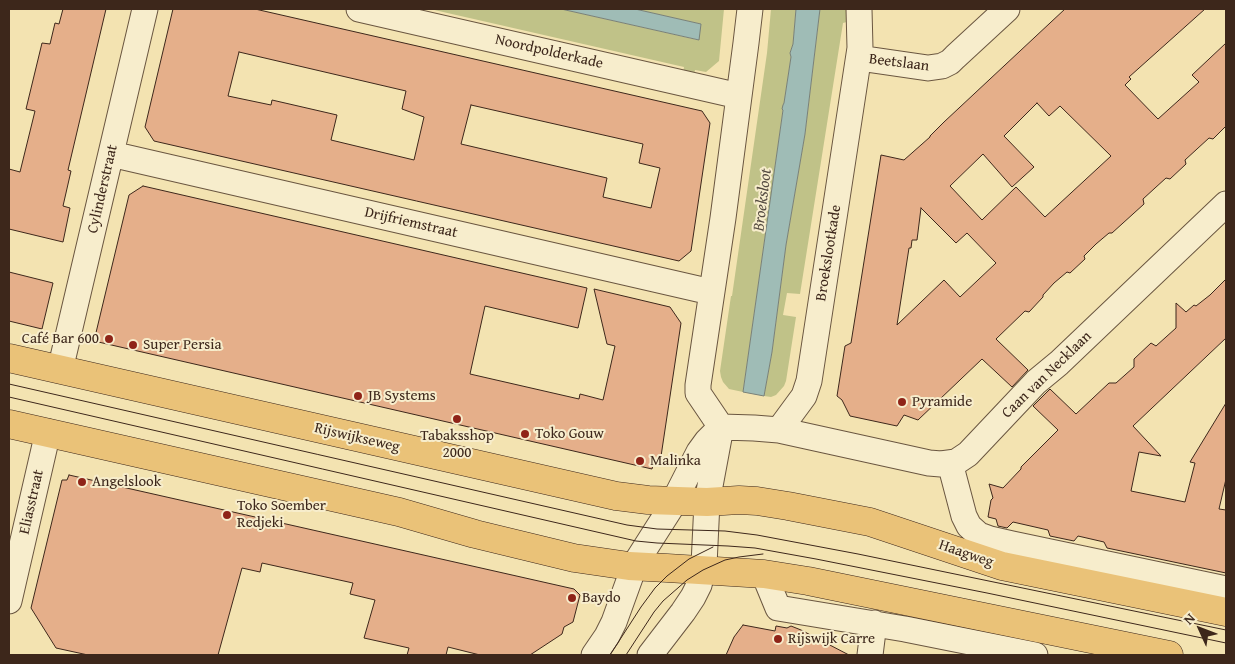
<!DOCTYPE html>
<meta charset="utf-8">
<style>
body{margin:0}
#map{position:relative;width:1235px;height:664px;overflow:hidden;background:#f3e3b1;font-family:"Gentium Book Plus",serif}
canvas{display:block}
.frame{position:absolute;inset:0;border:10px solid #3d271b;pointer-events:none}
.north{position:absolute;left:1175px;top:604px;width:50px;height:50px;-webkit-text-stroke:4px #f7edcc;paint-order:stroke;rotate:313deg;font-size:14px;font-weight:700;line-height:20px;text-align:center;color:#3d271b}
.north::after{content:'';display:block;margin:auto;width:18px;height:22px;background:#3d271b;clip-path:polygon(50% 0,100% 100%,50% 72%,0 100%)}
</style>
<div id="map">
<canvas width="1235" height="664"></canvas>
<div class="frame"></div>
<div class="north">N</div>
</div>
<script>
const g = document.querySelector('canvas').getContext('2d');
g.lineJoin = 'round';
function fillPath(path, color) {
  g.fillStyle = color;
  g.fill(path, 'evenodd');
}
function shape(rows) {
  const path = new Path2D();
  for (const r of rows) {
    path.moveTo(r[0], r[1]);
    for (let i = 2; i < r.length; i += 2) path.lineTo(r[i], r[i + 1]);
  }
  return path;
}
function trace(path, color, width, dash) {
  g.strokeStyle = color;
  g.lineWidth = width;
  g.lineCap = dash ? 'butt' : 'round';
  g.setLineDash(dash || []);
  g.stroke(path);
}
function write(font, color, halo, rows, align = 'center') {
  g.font = font + ' "Gentium Book Plus",serif';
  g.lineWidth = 4;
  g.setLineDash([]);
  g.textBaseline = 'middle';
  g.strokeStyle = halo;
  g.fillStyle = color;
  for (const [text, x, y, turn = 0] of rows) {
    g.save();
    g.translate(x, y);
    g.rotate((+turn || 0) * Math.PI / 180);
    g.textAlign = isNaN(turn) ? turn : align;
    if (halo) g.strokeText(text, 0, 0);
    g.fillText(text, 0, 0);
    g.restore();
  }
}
const green = shape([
 [430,9,561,9,698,40,701,24,635,9,724,9,719,61,706,72,695,70,694,76,683,74,684,67],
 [771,9,796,9,793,44,790,53,791,57,784,104,783,105,783,110,743,392,729,389,723,382,721,377,720,371,731,296,732,296,767,53],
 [820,9,847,9,847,22,843,23,800,294,787,293,783,315,796,317,786,381,784,386,776,395,771,397,764,396,772,352,786,245,805,134]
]);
const water = shape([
 [561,9,635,9,701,24,699,40,561,9],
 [796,9,820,9,819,17,805,134,786,245,772,352,764,396,743,392,783,110,782,109,783,105,784,103,791,57,790,53,793,44,796,9]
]);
const building = shape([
 [63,9,106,9,68,170,71,171,63,206,70,208,63,242,9,229,9,169,20,172,35,111,26,109,42,43,50,44,55,23,59,24,63,9],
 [173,9,255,9,702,111,710,123,691,251,679,261,154,141,145,127,173,9],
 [239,52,406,91,402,109,424,117,414,160,331,140,337,115,272,100,271,105,228,96,239,52],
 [471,105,643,144,639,163,660,168,651,208,603,197,607,178,461,144,471,105],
 [1065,9,1205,9,1129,77,1131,79,1125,85,1158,119,1199,82,1192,75,1226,43,1226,126,1213,139,1209,138,1185,160,1186,164,1170,179,1166,178,1155,188,1143,199,1144,204,1112,233,1109,233,1096,244,1084,256,1085,259,1070,273,1067,272,1054,283,1043,295,1043,297,1029,312,1025,311,996,339,1028,370,1012,387,982,359,918,420,904,415,897,426,850,416,842,400,837,396,845,346,851,343,881,155,904,160,930,137,930,136,944,122,1065,9],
 [1037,103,1049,116,1060,106,1111,156,1045,217,1016,187,982,220,950,186,983,154,1012,187,1034,167,1004,136,1037,103],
 [921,208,956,243,967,233,996,263,960,297,944,280,897,325,909,248,911,248,912,240,917,240,921,208],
 [143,186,587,288,578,328,485,306,470,374,579,399,580,394,603,400,615,346,607,344,594,289,670,307,681,323,660,463,654,461,652,469,94,341,129,195,143,186],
 [9,272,53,283,42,329,9,321,9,272],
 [1226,279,1226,338,1133,426,1161,456,1139,452,1131,491,1185,502,1195,463,1190,462,1226,403,1226,479,1219,509,1226,510,1226,573,1107,548,1104,542,1078,536,1074,541,1050,536,1048,530,1013,522,1007,528,998,526,996,519,988,517,991,500,993,498,989,484,1003,488,1021,469,1021,467,1058,430,1033,406,1050,389,1076,414,1109,383,1116,383,1134,367,1134,359,1151,343,1156,346,1176,328,1176,303,1186,312,1194,305,1196,306,1210,295,1226,279],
 [69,475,574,589,580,595,573,622,564,627,562,634,530,655,480,655,448,647,446,655,407,655,409,648,364,638,375,600,350,594,353,583,262,563,260,572,242,568,218,655,88,655,56,648,31,608,62,480,67,480,69,475],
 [743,625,775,631,776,626,787,628,791,626,801,630,849,655,726,655,734,637,743,625]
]);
const minor = shape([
 [359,9,739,96],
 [859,58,928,68,942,66,950,62,955,57,1007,9],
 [111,154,711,292],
 [60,370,145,9],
 [779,430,804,396,809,381,860,48,859,9],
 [950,463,964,516,969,526,979,535,990,539,1012,544,1226,589],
 [764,574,778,608,905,629,1035,655],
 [9,601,48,432],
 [594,655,607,636,614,622,635,564,670,509,699,452,707,441,721,427,754,428,779,430,929,463,941,464,956,462,968,454,1036,382,1059,363,1226,204],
 [650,655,683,612,693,597,699,585,704,565,707,502,721,427,698,393,698,385,723,218,746,43,750,9],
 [870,655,874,623]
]);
const major = shape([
 [9,358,616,496,648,500,707,502,739,500,757,501,788,506,870,522,1002,566,1226,612],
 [9,424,399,512,475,534,574,558,629,566,667,568,764,574,808,581,1169,655]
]);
const tram = shape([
 [9,384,627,525,657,529,725,531,757,535,858,554,1226,630],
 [9,397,636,541,657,543,728,546,755,548,816,559,987,593,1226,643],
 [610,655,641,607,655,588,667,576,689,559,713,547],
 [626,655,654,612,663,601,687,580,703,570,725,560,739,557,763,554]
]);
const markers = [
 [109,339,5,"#8f2418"],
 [133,345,5,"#8f2418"],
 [358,396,5,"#8f2418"],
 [902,402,5,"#8f2418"],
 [457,419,5,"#8f2418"],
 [525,434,5,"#8f2418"],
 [640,461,5,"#8f2418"],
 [82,482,5,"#8f2418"],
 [227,515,5,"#8f2418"],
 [572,598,5,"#8f2418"],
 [778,639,5,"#8f2418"]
];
const streetNames = [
 ["Noordpolderkade",549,52,13],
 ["Beetslaan",899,63,7],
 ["Cylinderstraat",103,189,-77],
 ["Drijfriemstraat",411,223,13],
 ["Broekslootkade",829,253,-81],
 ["Caan van Necklaan",1047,375,-44],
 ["Rijswijkseweg",357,438,13],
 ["Eliasstraat",32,502,-77],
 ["Haagweg",966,554,19]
];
const poiNames = [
 ["Café Bar 600",99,339,"right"],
 ["Super Persia",143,345],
 ["JB Systems",368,396],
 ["Pyramide",912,402],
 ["Toko Gouw",535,434],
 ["Tabaksshop",457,436,"center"],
 ["2000",457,453,"center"],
 ["Malinka",650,461],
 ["Angelslook",92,482],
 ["Toko Soember",237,506],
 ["Redjeki",237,523],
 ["Baydo",582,598],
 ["Rijswijk Carre",788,639]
];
const waterNames = [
 ["Broeksloot",763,200,-83]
];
fillPath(green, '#c0c288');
fillPath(water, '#9fbcb6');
trace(water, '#788078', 1);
fillPath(building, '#e5af8a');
trace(building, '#3d271b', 1);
trace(minor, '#6a5640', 27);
trace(major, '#3d271b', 29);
trace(minor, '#f7edcc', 25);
trace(major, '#eac278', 28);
trace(tram, '#3d271b', 1);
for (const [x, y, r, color] of markers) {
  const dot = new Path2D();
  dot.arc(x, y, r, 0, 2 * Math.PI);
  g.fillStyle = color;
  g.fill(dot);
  trace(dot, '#f7edcc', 2);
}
write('15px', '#3d271b', '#f7edcc', streetNames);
write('15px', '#3d271b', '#f7edcc', poiNames, 'left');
write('italic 16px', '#564c42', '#f7edcc', waterNames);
</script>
